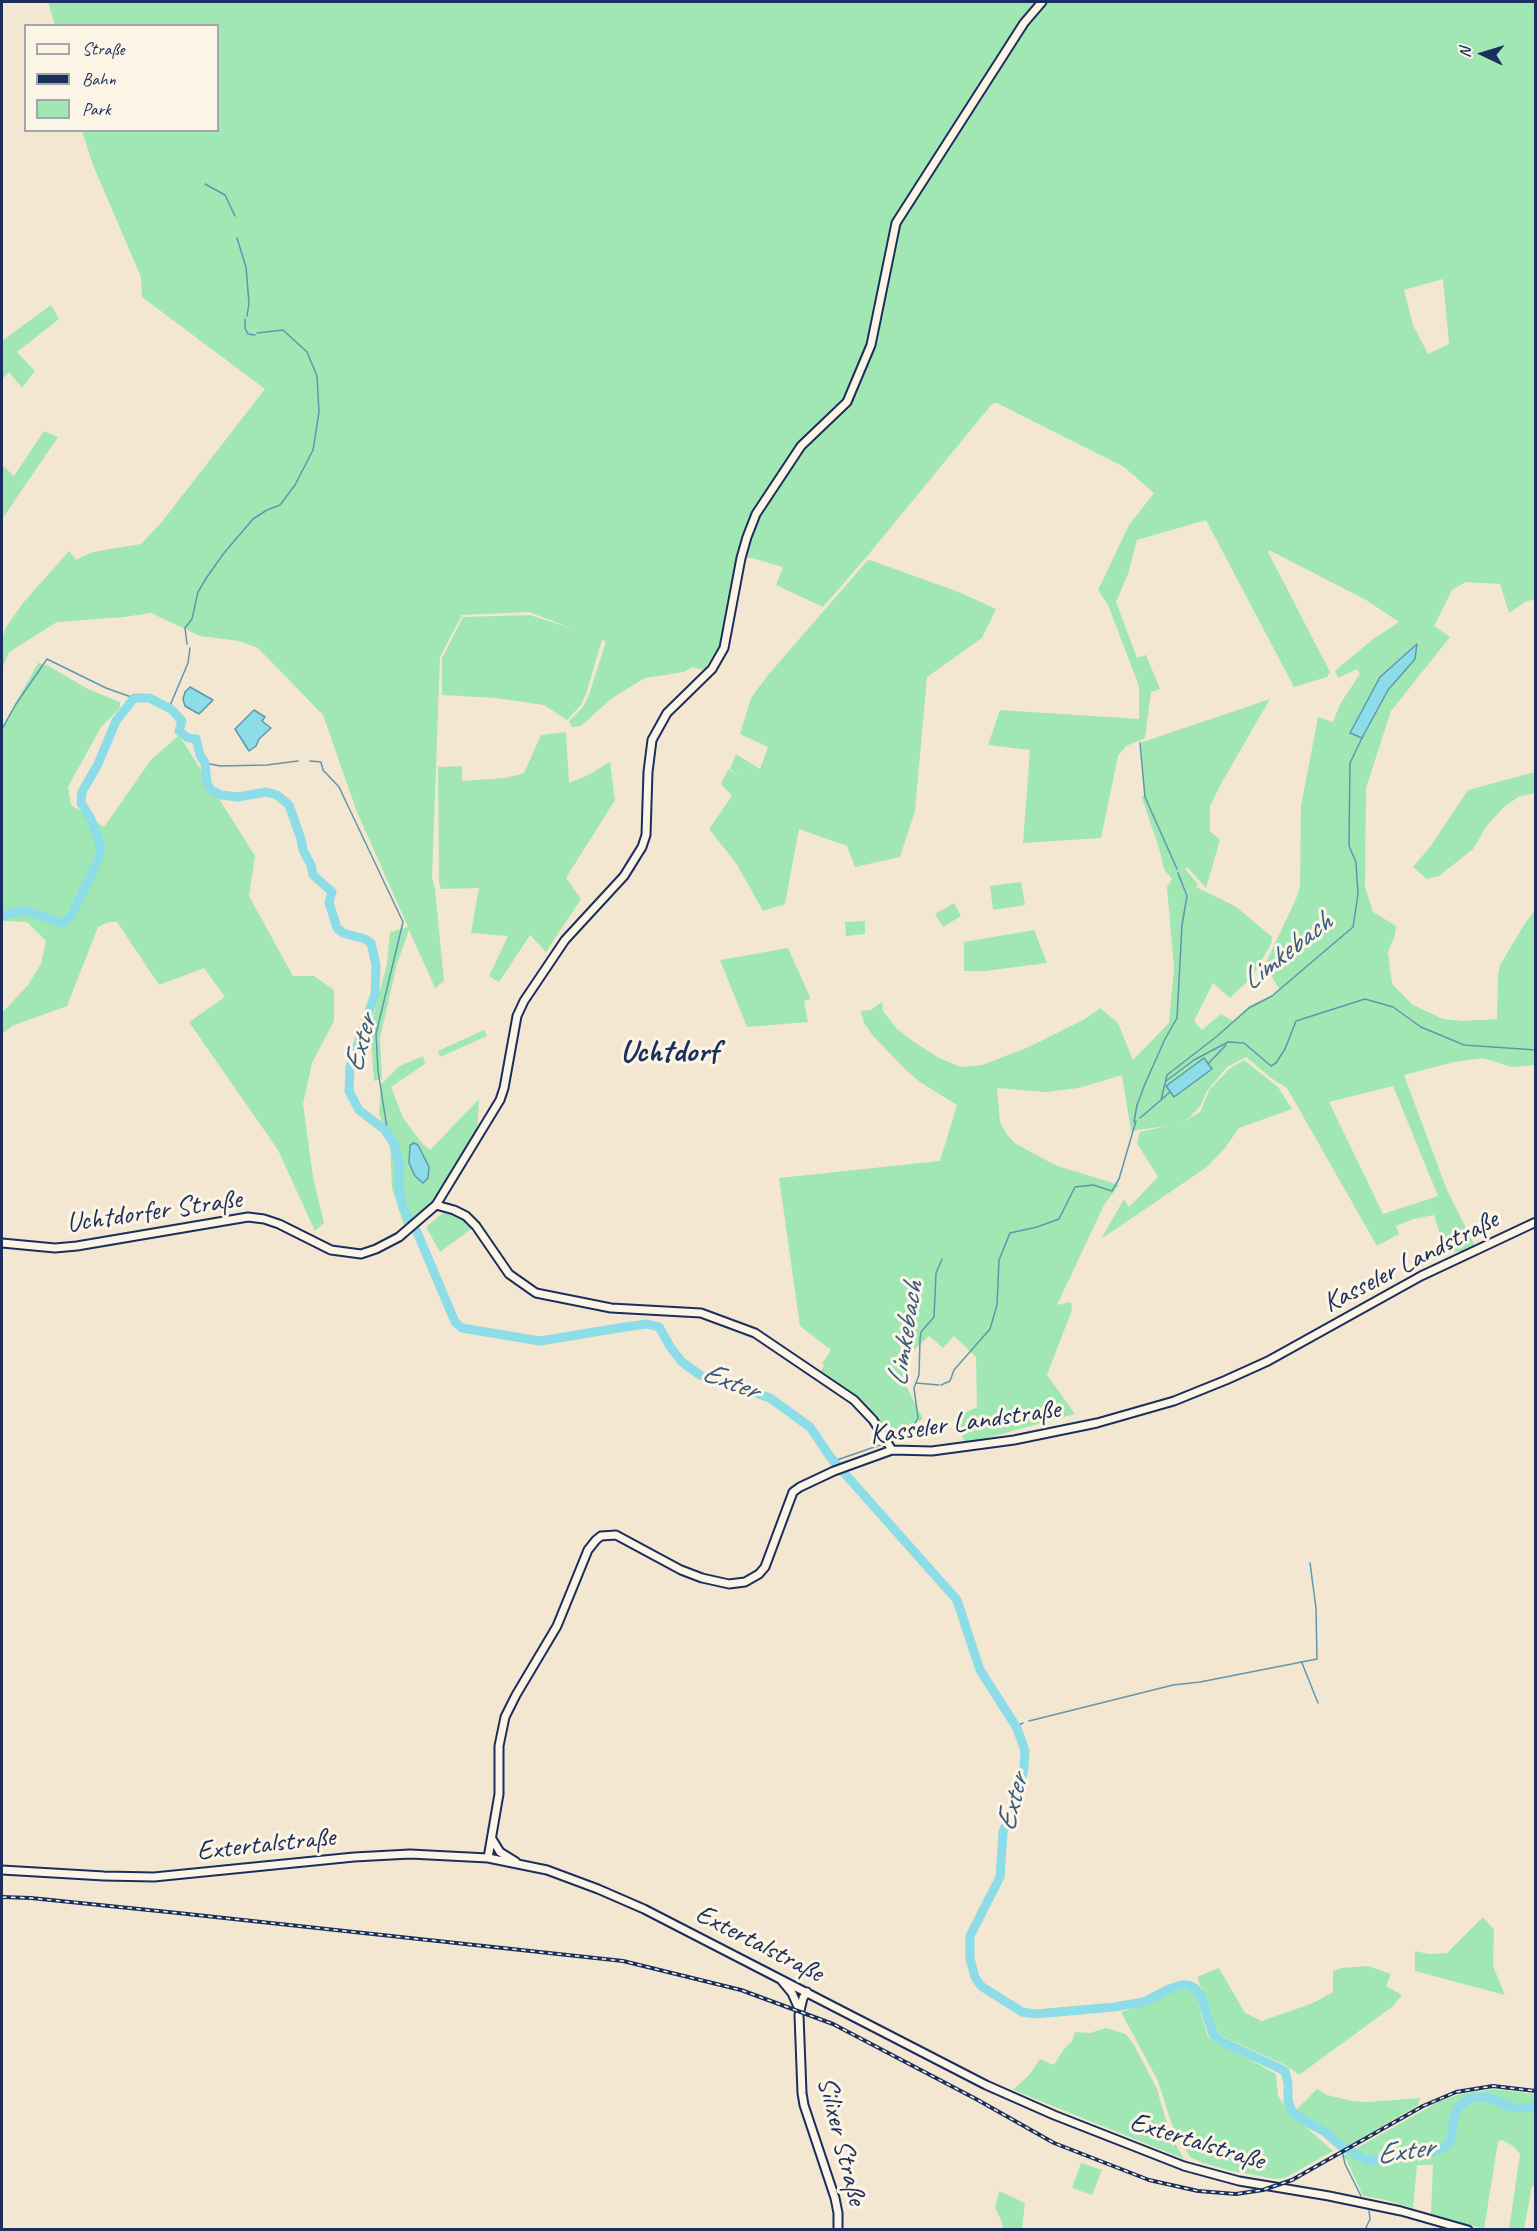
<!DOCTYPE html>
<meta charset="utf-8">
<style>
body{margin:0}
#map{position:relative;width:1537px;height:2231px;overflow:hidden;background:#f3e7d1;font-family:Caveat,sans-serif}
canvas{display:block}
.frame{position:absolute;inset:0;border:3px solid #1b2f5e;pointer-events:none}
.legend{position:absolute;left:24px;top:24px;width:195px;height:108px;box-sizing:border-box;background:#fcf5e5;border:2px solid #a2a6af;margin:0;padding:8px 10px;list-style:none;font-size:18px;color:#1b2f5e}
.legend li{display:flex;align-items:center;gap:12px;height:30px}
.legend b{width:30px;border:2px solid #a2a6af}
.north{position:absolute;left:1453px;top:24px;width:60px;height:60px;-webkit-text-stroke:4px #fcf5e5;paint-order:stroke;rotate:274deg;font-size:16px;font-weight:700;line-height:24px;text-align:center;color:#1b2f5e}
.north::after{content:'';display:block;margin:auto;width:21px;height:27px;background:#1b2f5e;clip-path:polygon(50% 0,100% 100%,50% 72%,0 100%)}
</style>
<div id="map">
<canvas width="1537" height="2231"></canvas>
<div class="frame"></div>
<ul class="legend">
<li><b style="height:8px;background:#fcf5e5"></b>Straße</li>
<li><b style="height:8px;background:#1b2f5e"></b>Bahn</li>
<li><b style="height:16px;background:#a1e7b4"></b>Park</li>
</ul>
<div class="north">N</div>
</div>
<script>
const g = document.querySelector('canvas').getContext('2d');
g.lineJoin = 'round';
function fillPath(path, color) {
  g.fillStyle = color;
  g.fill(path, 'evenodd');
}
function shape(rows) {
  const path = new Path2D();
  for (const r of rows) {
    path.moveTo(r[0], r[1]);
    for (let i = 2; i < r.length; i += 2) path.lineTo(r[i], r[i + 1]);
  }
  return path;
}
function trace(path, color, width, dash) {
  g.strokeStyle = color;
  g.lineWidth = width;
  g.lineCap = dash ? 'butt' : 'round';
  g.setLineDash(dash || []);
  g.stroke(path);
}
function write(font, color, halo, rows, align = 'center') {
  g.font = font + ' Caveat,sans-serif';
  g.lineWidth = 6;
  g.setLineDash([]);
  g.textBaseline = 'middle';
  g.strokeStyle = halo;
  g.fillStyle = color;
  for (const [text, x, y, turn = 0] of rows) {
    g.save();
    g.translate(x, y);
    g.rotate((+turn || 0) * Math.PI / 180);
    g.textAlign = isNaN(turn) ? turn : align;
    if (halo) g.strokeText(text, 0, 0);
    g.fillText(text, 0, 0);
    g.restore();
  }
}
const green = shape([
 [48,2,1535,2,1535,599,1525,602,1509,613,1500,584,1466,582,1452,590,1434,626,1450,637,1391,711,1366,788,1365,887,1373,912,1396,926,1395,935,1388,952,1392,984,1413,1005,1443,1019,1463,1021,1497,1019,1498,976,1500,965,1524,925,1535,910,1535,1065,1512,1067,1483,1058,1454,1062,1404,1075,1447,1190,1475,1246,1464,1251,1452,1252,1447,1248,1441,1237,1434,1215,1413,1219,1396,1226,1399,1234,1377,1246,1287,1088,1271,1078,1246,1057,1227,1067,1207,1091,1201,1105,1190,1117,1178,1125,1200,1112,1210,1089,1229,1069,1244,1060,1278,1087,1292,1109,1239,1128,1225,1148,1207,1167,1101,1239,1124,1199,1129,1207,1158,1177,1137,1143,1140,1132,1167,1126,1131,1131,1122,1075,1079,1088,1046,1092,997,1088,1000,1122,1007,1135,1016,1144,1055,1165,1119,1185,1104,1205,1057,1305,1071,1302,1072,1310,1047,1375,1075,1414,965,1444,956,1417,977,1407,976,1357,954,1336,943,1348,929,1336,912,1352,900,1339,903,1380,923,1419,889,1438,877,1421,820,1373,824,1365,822,1364,831,1350,800,1326,779,1178,940,1161,957,1105,920,1082,906,1070,874,1037,864,1023,861,1011,871,1010,882,1002,883,1011,897,1029,914,1042,939,1058,961,1067,982,1065,1029,1047,1085,1019,1100,1008,1118,1023,1133,1060,1169,1023,1174,968,1167,887,1172,879,1164,869,1159,848,1141,795,1144,796,1140,743,1270,699,1222,782,1210,806,1210,831,1220,840,1206,888,1187,867,1185,869,1198,884,1196,887,1235,906,1272,937,1271,944,1252,977,1230,998,1213,983,1194,1021,1202,1030,1221,1014,1233,1021,1249,1006,1271,996,1279,989,1272,977,1272,972,1262,971,1296,899,1300,887,1301,806,1318,717,1333,722,1340,704,1360,674,1357,669,1338,678,1335,671,1373,639,1399,622,1366,600,1269,550,1268,552,1330,672,1327,677,1294,687,1206,520,1137,540,1128,574,1116,602,1137,658,1146,655,1160,689,1151,692,1145,738,1126,746,1118,756,1101,838,1023,843,1030,750,988,745,1000,710,1139,719,1139,686,1108,605,1098,590,1129,525,1154,493,1124,467,997,403,992,404,869,554,823,607,776,585,783,567,752,558,739,558,723,640,704,670,692,667,684,672,645,678,612,698,581,726,572,727,569,721,583,707,589,695,606,641,602,640,586,694,581,705,567,720,544,705,496,698,442,695,442,658,463,617,530,615,573,629,529,612,462,615,440,657,432,878,435,889,444,981,435,988,409,930,397,964,380,1038,382,1079,374,1081,370,1028,387,964,390,932,408,927,357,812,323,715,258,648,239,641,200,636,151,613,124,617,57,622,9,652,2,669,2,639,6,627,23,603,69,551,76,560,93,552,141,544,161,523,265,389,142,297,141,277,93,165,82,131,218,130,218,26,55,25],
 [1443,279,1449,344,1428,354,1413,325,1404,290],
 [1393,1086,1438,1196,1383,1214,1329,1102],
 [51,305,59,319,17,352,35,371,22,388,9,372,2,379,2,341],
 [44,431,58,437,2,519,2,465,14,476],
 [870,560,961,593,996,609,982,638,927,677,915,811,900,857,855,867,847,846,799,829,785,904,763,911,736,863,709,829,732,796,721,784,728,769,739,777,730,769,736,754,760,769,768,747,740,734,751,698,768,675,867,561],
 [38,663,49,666,88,689,120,702,120,708,101,727,68,787,71,805,104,827,151,760,179,735,255,856,249,896,293,976,314,976,334,990,334,1021,312,1063,303,1104,313,1177,324,1223,315,1231,278,1150,189,1022,225,997,204,968,159,985,117,922,109,922,98,927,67,1006,12,1026,2,1034,2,1013,28,985,41,964,46,941,27,922,2,921,2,727],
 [566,732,569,783,588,775,610,762,615,800,566,878,581,899,546,952,530,935,499,982,489,976,508,936,471,933,479,888,441,889,439,882,438,767,462,766,462,781,506,778,524,773,541,735],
 [1535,772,1535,793,1518,797,1503,808,1486,827,1473,849,1439,876,1427,879,1413,867,1430,847,1468,790],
 [1021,882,1025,905,993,910,990,886],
 [954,903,961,916,943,927,935,914],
 [865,921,865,934,846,936,845,922],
 [1034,930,1047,963,985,971,964,971,964,942],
 [788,948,811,999,804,1001,808,1022,747,1027,720,960],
 [484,1030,487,1036,440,1057,438,1051],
 [423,1056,425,1064,391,1087,403,1118,422,1143,430,1150,479,1099,477,1132,434,1200,404,1225,392,1188,390,1144,379,1114,381,1084,400,1066],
 [443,1213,450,1214,463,1221,471,1229,440,1252,426,1227],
 [1483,1917,1494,1930,1493,1966,1505,1995,1415,1971,1415,1951,1429,1954,1447,1953],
 [1368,1966,1391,1974,1386,1986,1402,1995,1392,2007,1299,2075,1287,2066,1224,2037,1217,2031,1197,1977,1219,1968,1245,2013,1262,2021,1313,2003,1333,1992,1333,1971,1342,1968],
 [1182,1989,1191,1991,1196,1996,1208,2037,1276,2074,1278,2096,1290,2113,1333,2151,1285,2178,1275,2179,1232,2171,1203,2163,1190,2157,1172,2125,1158,2081,1121,2012,1145,2005,1168,1993],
 [1106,2028,1126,2034,1134,2045,1157,2089,1170,2134,1184,2159,1013,2090,1030,2074,1040,2059,1054,2065,1064,2049,1072,2041,1075,2032,1090,2033],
 [1317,2089,1327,2095,1352,2101,1367,2102,1420,2098,1418,2105,1347,2147,1327,2130,1305,2118,1297,2109],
 [1494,2089,1535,2094,1535,2186,1532,2186,1524,2229,1509,2229,1520,2154,1513,2146,1502,2140,1498,2142,1484,2229,1431,2215,1433,2165,1417,2165,1413,2208,1382,2199,1363,2196,1346,2159,1341,2157,1438,2102,1460,2094],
 [1081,2163,1102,2170,1092,2195,1072,2188],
 [999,2191,1025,2203,1022,2229,1003,2229,1001,2220,995,2208]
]);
const water = shape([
 [1417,644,1415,659,1388,690,1362,738,1350,733,1380,677,1417,644],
 [190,687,213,700,199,714,185,706,183,699,185,692,190,687],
 [254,710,265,717,262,721,271,728,259,739,256,746,249,751,235,729,254,710],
 [1204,1058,1212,1069,1174,1097,1166,1086,1204,1058],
 [414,1143,418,1145,429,1167,428,1178,423,1183,415,1176,409,1163,410,1145,414,1143]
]);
const stream = shape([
 [205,184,225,195,235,216],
 [237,238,246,267,249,303,247,316],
 [245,319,245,328,248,334,255,335],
 [187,644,185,628,192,619,198,592,207,577,224,553,253,519,267,510,280,505,295,485,313,450,319,412,317,376,307,352,283,330,257,333],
 [169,708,188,663,190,648],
 [2,729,16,704,47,659,106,688,134,698],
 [1140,743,1145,797,1177,869],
 [310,761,321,762,323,770,339,787,403,922,376,1034,378,1071,388,1134],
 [205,763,220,766,267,765,298,761],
 [1208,1064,1226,1045],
 [1166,1081,1194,1060,1228,1042,1244,1043,1271,1066,1276,1063,1285,1049,1296,1021,1365,999,1393,1007,1421,1027,1464,1045,1536,1050],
 [1162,1099,1170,1092],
 [1140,1118,1161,1100,1167,1075,1216,1037,1249,1008,1272,996,1353,927,1358,894,1356,862,1349,846,1350,763,1362,738],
 [1134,1122,1137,1105,1145,1084,1165,1039,1177,1018,1182,925,1187,896,1178,873],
 [916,1383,939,1385],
 [941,1385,950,1381,954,1370,990,1329,997,1305,999,1260,1010,1233,1037,1227,1059,1219,1075,1187,1093,1185,1112,1191,1119,1179,1136,1121],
 [891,1440,914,1425,918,1418,914,1388,919,1375,920,1339,921,1332,934,1317,936,1273,942,1259],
 [834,1461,883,1444],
 [1302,1663,1318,1703],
 [1029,1721,1173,1685,1200,1682,1317,1659,1316,1608,1310,1563],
 [1015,1727,1023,1723],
 [1341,2146,1345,2164,1361,2196],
 [1365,2230,1370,2219,1369,2211]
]);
const river = shape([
 [2,916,24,910,62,923,70,918,100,856,100,844,91,819,81,803,82,792,98,764,116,721,134,698,149,698,171,709,182,721,179,731,188,738,196,739,200,755,205,763,207,783,211,790,221,795,238,797,266,792,277,795,289,805,301,839,303,850,311,865,313,875,332,892,329,902,337,928,343,933,365,939,371,943,376,965,375,994,350,1067,349,1091,359,1110,385,1130,394,1144,399,1162,399,1187,403,1208,417,1232,455,1322,462,1328,540,1341,625,1327,647,1324,659,1327,671,1348,682,1362,700,1375,713,1381,729,1383,770,1398,810,1427,831,1458,957,1600,980,1670,1017,1728,1025,1751,1024,1767,1019,1794,1003,1832,1000,1877,970,1936,970,1959,975,1977,981,1986,1022,2012,1036,2014,1114,2007,1144,2002,1167,1990,1181,1985,1188,1985,1195,1988,1201,1997,1213,2034,1221,2041,1285,2071,1288,2083,1288,2101,1292,2111,1303,2120,1325,2132,1341,2146,1368,2161,1436,2151,1447,2146,1451,2139,1454,2116,1458,2107,1470,2098,1487,2097,1513,2108,1536,2107]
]);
const secondary = shape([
 [436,1205,454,1210,466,1216,476,1226,509,1274,536,1293,611,1308,701,1313,755,1333,854,1400,873,1420,892,1450],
 [2,1243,55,1248,77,1246,248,1217,264,1219,279,1224,331,1250,361,1254,376,1249,399,1237,436,1205,500,1100,504,1088,517,1016,524,1001,565,940,624,876,642,847,646,835,648,772,652,740,667,713,712,669,724,648,741,558,747,537,756,514,801,446,847,402,871,345,896,223,1024,23,1042,2],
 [492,1839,500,1852,516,1862],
 [488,1858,499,1794,499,1746,505,1717,516,1695,557,1626,588,1550,596,1540,601,1536,616,1535,681,1570,702,1578,729,1584,745,1582,759,1574,765,1567,793,1492,800,1487,834,1471,892,1450,932,1451,1014,1440,1097,1423,1174,1401,1226,1380,1268,1361,1421,1276,1536,1222],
 [2,1870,104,1876,154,1877,354,1857,410,1854,488,1858,547,1870,598,1889,644,1909,986,2085,1054,2115,1184,2166,1239,2181,1329,2196,1401,2211,1468,2230],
 [782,1981,792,1993,799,2009],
 [807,1992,803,1998,799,2015,802,2093,804,2105,835,2198,838,2213,838,2230]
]);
const rail = shape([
 [2,1897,31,1898,178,1913,623,1961,741,1990,833,2024,976,2099,1054,2143,1149,2180,1198,2191,1236,2194,1263,2190,1292,2180,1423,2106,1456,2092,1493,2086,1536,2091]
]);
const streetNames = [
 ["Uchtdorfer Straße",154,1212,-8],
 ["Kasseler Landstraße",1411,1262,-27],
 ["Kasseler Landstraße",965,1423,-8],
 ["Extertalstraße",266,1845,-6],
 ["Extertalstraße",759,1944,27],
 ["Silixer Straße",841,2141,76],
 ["Extertalstraße",1197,2142,17]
];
const waterNames = [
 ["Limkebach",1287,952,-38],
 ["Exter",361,1044,-75],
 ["Limkebach",906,1334,-81],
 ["Exter",730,1382,21],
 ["Exter",1013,1803,-76],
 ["Exter",1405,2152,-8]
];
const quarterNames = [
 ["Uchtdorf",669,1053]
];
fillPath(green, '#a1e7b4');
fillPath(water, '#8cdde7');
trace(water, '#5f97b0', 1.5);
trace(stream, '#5f97b0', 1.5);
trace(river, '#8cdde7', 9);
trace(secondary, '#1b2f5e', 11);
trace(secondary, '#fcf5e5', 7);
trace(rail, '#1b2f5e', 4);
trace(rail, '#fcf5e5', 1.5, [4.5]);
write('28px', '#1b2f5e', '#fcf5e5', streetNames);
write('italic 30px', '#375a80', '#fcf5e5', waterNames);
write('bold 32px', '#1b2f5e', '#fcf5e5', quarterNames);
</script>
